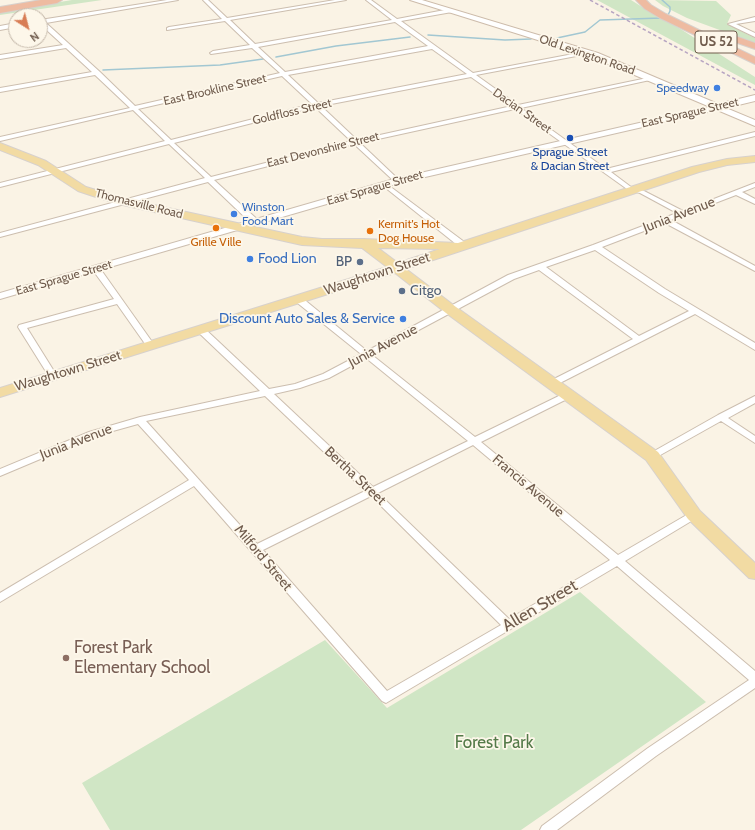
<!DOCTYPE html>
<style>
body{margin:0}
#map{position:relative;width:755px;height:830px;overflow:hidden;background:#faf3e5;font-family:Cabin,sans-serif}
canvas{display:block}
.north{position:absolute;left:8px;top:8px;width:40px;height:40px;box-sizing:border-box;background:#fdf7ea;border:1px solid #c5b9ab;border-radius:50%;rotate:144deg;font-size:11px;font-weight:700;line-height:16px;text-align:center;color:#705c4d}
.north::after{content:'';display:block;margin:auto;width:14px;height:18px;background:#d87d55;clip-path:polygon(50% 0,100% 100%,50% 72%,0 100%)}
</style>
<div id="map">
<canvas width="755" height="830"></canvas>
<div class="north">N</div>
</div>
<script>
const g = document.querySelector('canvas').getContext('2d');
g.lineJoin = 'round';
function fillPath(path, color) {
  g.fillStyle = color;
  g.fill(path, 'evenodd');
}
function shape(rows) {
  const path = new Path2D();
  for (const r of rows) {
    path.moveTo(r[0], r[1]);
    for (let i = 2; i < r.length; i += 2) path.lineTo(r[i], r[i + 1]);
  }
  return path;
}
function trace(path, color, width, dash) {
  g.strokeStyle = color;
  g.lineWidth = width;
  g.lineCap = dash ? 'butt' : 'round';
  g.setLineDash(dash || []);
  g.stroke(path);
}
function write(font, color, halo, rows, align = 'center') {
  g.font = font + ' Cabin,sans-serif';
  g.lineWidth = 3.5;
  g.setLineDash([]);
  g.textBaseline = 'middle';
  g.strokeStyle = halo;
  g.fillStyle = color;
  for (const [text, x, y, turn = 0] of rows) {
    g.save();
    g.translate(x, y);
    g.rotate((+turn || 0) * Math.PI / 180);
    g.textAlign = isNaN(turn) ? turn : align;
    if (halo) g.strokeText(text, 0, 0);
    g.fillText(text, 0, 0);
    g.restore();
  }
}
const green = shape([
 [72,0,102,0,0,15,0,12],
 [597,0,631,0,650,12,679,28,755,77,755,85],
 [655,0,716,1,731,15,727,24,755,38,755,43,687,18,663,6],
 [580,592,706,702,521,830,110,830,82,783,325,640,387,708]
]);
const stream = shape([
 [428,35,505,40,531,39],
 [557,38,585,32,600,20,662,18,668,15,670,11,670,7,662,0],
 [276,57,336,46,410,37],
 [103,70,220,65,263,59]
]);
const minor = shape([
 [167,0,178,0,46,23,100,72,135,106,280,73,252,48,211,54,210,53,213,51,250,45,225,21,167,30,167,28,169,27,222,19,203,0,208,0,227,18,335,0,346,0,230,20,255,44,392,20,366,0,371,0,397,19,450,9,452,10,452,12,401,21,473,73,589,51,590,52,587,54,476,75,518,105,652,77,653,78,650,80,521,108,606,169,755,132,755,136,611,172,631,187,644,191,683,211,755,183,755,187,742,192,755,199,755,204,736,195,671,220,755,266,755,271,665,223,602,247,665,289,755,343,755,350,695,314,556,385,550,385,549,383,550,381,633,339,539,270,514,279,372,355,475,437,565,393,571,393,572,395,571,397,481,442,618,555,690,513,694,512,698,513,699,515,698,517,625,561,755,671,755,688,656,756,557,830,540,830,542,826,648,748,749,680,617,566,386,703,382,701,194,486,0,602,0,593,189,480,138,424,95,436,0,476,0,469,89,432,140,417,260,391,198,332,197,330,198,328,204,328,269,389,295,384,323,374,361,354,295,301,294,299,295,297,301,297,367,351,508,275,593,245,677,213,640,193,627,189,515,109,360,143,399,180,400,181,397,183,395,182,354,144,214,180,259,221,259,225,253,225,208,182,0,237,0,233,205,178,169,144,0,187,0,183,165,141,133,110,0,141,0,137,130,108,95,75,0,92,0,88,92,72,66,48,0,59,0,55,63,45,40,24,40,20,167,0],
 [395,22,428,46,285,72,258,47,395,22],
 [432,49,467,74,318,103,288,75,432,49],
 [282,76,312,104,171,140,138,109,282,76],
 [471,77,512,106,357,140,321,106,471,77],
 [315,107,351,141,211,177,174,143,315,107],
 [595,250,659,293,689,311,639,336,546,267,595,250],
 [366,358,468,441,373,487,274,394,300,388,329,378,366,358],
 [265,396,365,491,257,544,146,421,265,396],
 [473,445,610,560,509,619,378,493,473,445],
 [371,496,501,625,387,691,263,550,371,496],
 [755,17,755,21,736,24,755,33,755,37,728,24,755,17],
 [16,23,16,27,0,30,0,26,16,23],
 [384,182,467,244,467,248,461,248,382,185,382,183,384,182],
 [93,267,99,267,155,346,154,348,148,348,117,304,27,328,57,376,53,379,50,378,18,327,19,325,114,299,92,269,93,267],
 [755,396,755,403,728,418,755,436,755,443,721,421,655,458,652,459,647,456,649,454,718,415,755,396]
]);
const tertiary = shape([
 [718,105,721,105,721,109,399,183,0,299,0,293,394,179,718,105]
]);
const secondary = shape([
 [410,0,422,0,598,53,718,104,755,95,755,101,726,108,755,120,755,126,592,57,410,0]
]);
const primary = shape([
 [0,143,46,161,86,187,126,199,302,237,322,239,364,239,458,243,692,167,727,159,755,156,755,162,727,165,699,172,406,269,456,307,658,452,700,511,755,563,755,579,749,578,688,519,646,460,446,313,395,273,0,397,0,388,387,267,362,248,302,245,123,205,96,197,78,191,38,165,0,150,0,143],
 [378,248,440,249,398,263,378,248]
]);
const motorway = shape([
 [41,0,62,0,57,3,0,13,0,7,41,0],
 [636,0,646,0,651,5,666,14,755,57,755,64,660,18,645,9,636,0],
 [721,31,755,43,755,49,717,36,716,34,721,31]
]);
const rail = shape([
 [590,0,755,90]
]);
const markers = [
 [717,88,4,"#3f7fe0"],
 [570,138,4,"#1a4fb4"],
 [234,214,4,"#3f7fe0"],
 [216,228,4,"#e8710a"],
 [370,231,4,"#e8710a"],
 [250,259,4,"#3f7fe0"],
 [360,262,4,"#5c6f8a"],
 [402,291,4,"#5c6f8a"],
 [403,319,4,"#3f7fe0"],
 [66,658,4,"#8d6e63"]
];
const farStreetnames = [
 ["Old Lexington Road",587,55,19],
 ["East Brookline Street",215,90,-13],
 ["Dacian Street",522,111,35],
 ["Goldfloss Street",292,112,-13],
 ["East Sprague Street",690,113,-13],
 ["East Devonshire Street",323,150,-14],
 ["East Sprague Street",375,188,-16],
 ["Thomasville Road",139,204,14],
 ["East Sprague Street",64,278,-16]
];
const farShopnames = [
 ["Speedway",709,88],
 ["Winston",242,207,"left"],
 ["Food Mart",242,221,"left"]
];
const farTransitnames = [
 ["Sprague Street",570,152],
 ["& Dacian Street",570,166]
];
const farFoodnames = [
 ["Kermit's Hot",378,224],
 ["Dog House",378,238],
 ["Grille Ville",216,242,"center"]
];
const shields = [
 [716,42,42]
];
const shieldNames = [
 ["US 52",716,42]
];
const streetNames = [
 ["Junia Avenue",679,215,-21],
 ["Waughtown Street",377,274,-18],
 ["Junia Avenue",383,346,-28],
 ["Waughtown Street",68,371,-17],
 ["Junia Avenue",76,442,-21],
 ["Bertha Street",355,476,43],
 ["Francis Avenue",528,486,40],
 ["Milford Street",263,558,50]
];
const shopNames = [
 ["Food Lion",258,259],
 ["Discount Auto Sales & Service",395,319,"right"]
];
const serviceNames = [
 ["BP",352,262],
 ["Citgo",410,291,"left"]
];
const nearStreetnames = [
 ["Allen Street",540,606,-31]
];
const nearEducationnames = [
 ["Forest Park",74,648],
 ["Elementary School",74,668]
];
const nearParknames = [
 ["Forest Park",494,743]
];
fillPath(green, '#d0e6c5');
trace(stream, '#a2c7d2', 1.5);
trace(minor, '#ccbeaf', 2);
trace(tertiary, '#ccbeaf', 2);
trace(secondary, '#cdbcab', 2);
trace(primary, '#d7d1cd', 2);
trace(motorway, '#d7d1cd', 2);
fillPath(minor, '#fff');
fillPath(tertiary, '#fff');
fillPath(secondary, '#fff');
fillPath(primary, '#f2dba3');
fillPath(motorway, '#eebba1');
trace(rail, '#b7a5c2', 1.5, [3.5, 2.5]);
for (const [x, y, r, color] of markers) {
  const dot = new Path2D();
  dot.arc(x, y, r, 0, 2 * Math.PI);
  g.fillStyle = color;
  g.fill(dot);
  trace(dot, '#fdf7ea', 1.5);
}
write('12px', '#705c4d', '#fdf7ea', farStreetnames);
write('12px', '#366cbe', '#fdf7ea', farShopnames, 'right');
write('12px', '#164399', '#fdf7ea', farTransitnames);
write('12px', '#c56008', '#fdf7ea', farFoodnames, 'left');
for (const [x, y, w] of shields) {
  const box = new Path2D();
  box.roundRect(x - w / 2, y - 11, w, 22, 3);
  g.fillStyle = '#fdf7ea';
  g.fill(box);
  trace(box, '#705c4d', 1);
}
write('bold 13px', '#705c4d', null, shieldNames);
write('14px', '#705c4d', '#fdf7ea', streetNames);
write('14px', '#366cbe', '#fdf7ea', shopNames, 'left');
write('14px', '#4e5e75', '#fdf7ea', serviceNames, 'right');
write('17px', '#705c4d', '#fdf7ea', nearStreetnames);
write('17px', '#785e54', '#fdf7ea', nearEducationnames, 'left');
write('17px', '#547a49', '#fdf7ea', nearParknames);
</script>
